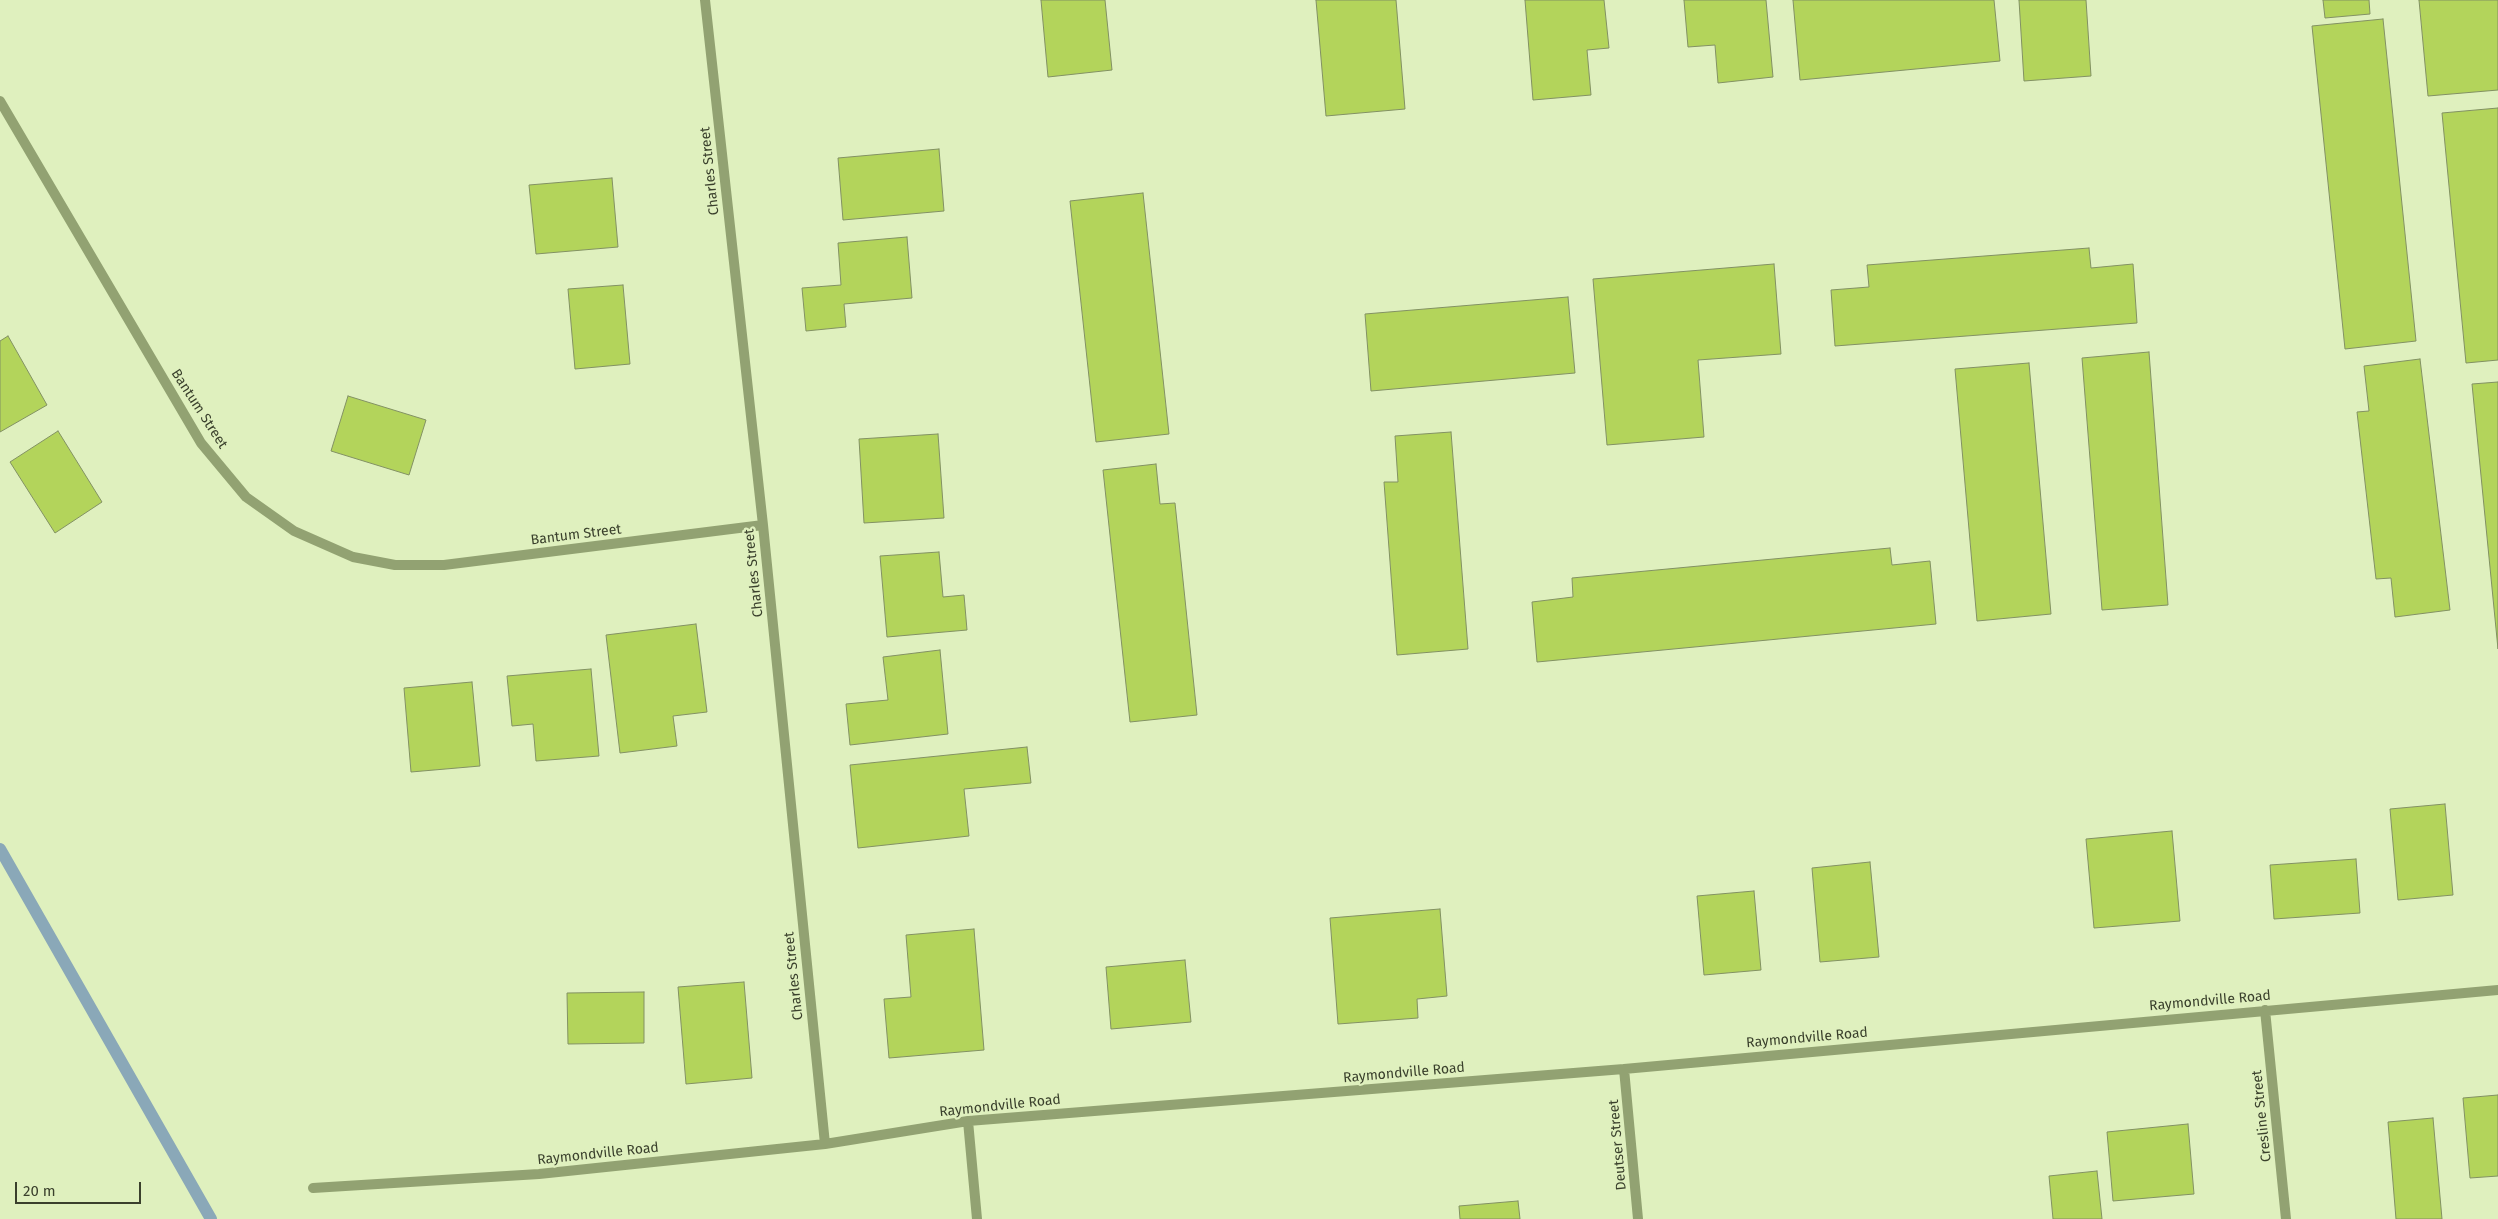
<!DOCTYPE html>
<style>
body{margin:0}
#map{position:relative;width:2498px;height:1219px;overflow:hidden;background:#dff0be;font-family:"Fira Sans",sans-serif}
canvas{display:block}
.scale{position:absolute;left:15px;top:1182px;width:126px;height:22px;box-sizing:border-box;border:2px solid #3a402c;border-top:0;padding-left:6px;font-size:15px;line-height:18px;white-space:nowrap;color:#3a402c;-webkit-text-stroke:4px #dff0be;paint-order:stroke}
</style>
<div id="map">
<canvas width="2498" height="1219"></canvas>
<div class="scale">20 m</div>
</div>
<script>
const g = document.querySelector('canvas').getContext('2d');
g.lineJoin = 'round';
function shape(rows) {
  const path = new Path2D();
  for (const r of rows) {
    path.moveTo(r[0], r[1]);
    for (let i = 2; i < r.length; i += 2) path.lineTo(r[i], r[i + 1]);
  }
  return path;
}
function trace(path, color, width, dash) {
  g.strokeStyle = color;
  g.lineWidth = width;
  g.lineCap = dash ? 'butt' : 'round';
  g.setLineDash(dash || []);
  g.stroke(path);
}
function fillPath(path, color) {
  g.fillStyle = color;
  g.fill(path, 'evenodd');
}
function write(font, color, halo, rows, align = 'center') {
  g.font = font + ' "Fira Sans",sans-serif';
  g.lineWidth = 4.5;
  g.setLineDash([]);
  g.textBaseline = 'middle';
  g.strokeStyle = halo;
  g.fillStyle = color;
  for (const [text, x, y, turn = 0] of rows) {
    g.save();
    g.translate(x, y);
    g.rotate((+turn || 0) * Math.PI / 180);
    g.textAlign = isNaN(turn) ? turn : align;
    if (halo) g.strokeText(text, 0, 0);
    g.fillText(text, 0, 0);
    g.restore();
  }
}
const stream = shape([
 [0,849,211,1219]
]);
const building = shape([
 [1041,0,1105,0,1112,70,1048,77,1041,0],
 [1316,0,1396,0,1405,109,1326,116,1316,0],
 [1525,0,1604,0,1609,48,1587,50,1591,95,1533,100,1525,0],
 [1684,0,1766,0,1773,77,1718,83,1715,45,1688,47,1684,0],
 [1793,0,1994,0,2000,61,1800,80,1793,0],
 [2019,0,2086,0,2091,76,2024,81,2019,0],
 [2323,0,2369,0,2370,14,2325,18,2323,0],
 [2419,0,2498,0,2498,90,2428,96,2419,0],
 [2383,19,2416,341,2345,349,2312,26,2383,19],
 [2498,108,2498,360,2466,363,2442,113,2498,108],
 [939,149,944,211,843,220,838,158,939,149],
 [612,178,618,247,536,254,529,185,612,178],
 [1143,193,1169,434,1096,442,1070,201,1143,193],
 [907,237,912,298,844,304,846,327,806,331,802,288,841,285,838,243,907,237],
 [2089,248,2091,268,2133,264,2137,323,1835,346,1831,290,1869,287,1867,265,2089,248],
 [1774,264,1781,354,1698,360,1704,437,1607,445,1593,279,1774,264],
 [623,285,630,364,575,369,568,289,623,285],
 [1568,297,1575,373,1371,391,1365,314,1568,297],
 [8,336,47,405,0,432,0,341,8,336],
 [2149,352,2168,605,2102,610,2082,358,2149,352],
 [2420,359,2450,610,2395,617,2391,578,2376,579,2357,412,2369,411,2364,366,2420,359],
 [2029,363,2051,614,1977,621,1955,369,2029,363],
 [2498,382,2498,649,2472,384,2498,382],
 [348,396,426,420,409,475,331,451,348,396],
 [58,431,102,502,55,533,10,462,58,431],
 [1451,432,1468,649,1397,655,1384,482,1398,482,1395,436,1451,432],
 [938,434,944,518,864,523,859,439,938,434],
 [1156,464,1160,504,1175,503,1197,715,1130,722,1103,470,1156,464],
 [1890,548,1892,565,1930,561,1936,624,1537,662,1532,602,1573,597,1572,578,1890,548],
 [939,552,943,597,964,595,967,630,887,637,880,556,939,552],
 [696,624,707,712,673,716,677,746,620,753,606,635,696,624],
 [940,650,948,734,850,745,846,704,888,700,883,657,940,650],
 [591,669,599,756,536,761,533,724,512,726,507,676,591,669],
 [472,682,480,766,411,772,404,688,472,682],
 [1027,747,1031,783,964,789,969,836,858,848,850,765,1027,747],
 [2445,804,2453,895,2398,900,2390,809,2445,804],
 [2172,831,2180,921,2094,928,2086,839,2172,831],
 [2356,859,2360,913,2274,919,2270,865,2356,859],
 [1870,862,1879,957,1820,962,1812,868,1870,862],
 [1754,891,1761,970,1704,975,1697,896,1754,891],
 [1440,909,1447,996,1417,999,1418,1018,1338,1024,1330,918,1440,909],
 [974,929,984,1050,889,1058,884,999,911,997,906,935,974,929],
 [1185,960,1191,1022,1111,1029,1106,967,1185,960],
 [744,982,752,1078,686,1084,678,987,744,982],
 [644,992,644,1043,568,1044,567,993,644,992],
 [2498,1095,2498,1176,2470,1178,2463,1098,2498,1095],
 [2433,1118,2442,1219,2396,1219,2388,1122,2433,1118],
 [2188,1124,2194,1194,2113,1201,2107,1132,2188,1124],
 [2097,1171,2102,1219,2053,1219,2049,1176,2097,1171],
 [1518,1201,1520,1219,1460,1219,1459,1206,1518,1201]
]);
const minor = shape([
 [705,0,763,525,825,1144],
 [0,101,201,443,246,497,294,531,353,557,395,565,444,565,763,525],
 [2265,1010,2286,1219],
 [1624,1069,1638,1219],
 [968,1121,977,1219],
 [313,1188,539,1174,825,1144,968,1121,1624,1069,2498,990]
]);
const streetNames = [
 ["Charles Street",710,171,-96],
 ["Bantum Street",199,409,57],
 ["Bantum Street",576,535,-7],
 ["Charles Street",754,573,-96],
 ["Charles Street",794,976,-96],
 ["Raymondville Road",2210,1001,-5],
 ["Raymondville Road",1807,1038,-5],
 ["Raymondville Road",1404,1073,-5],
 ["Raymondville Road",1000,1106,-6],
 ["Cresline Street",2262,1116,-96],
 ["Deutser Street",1618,1145,-95],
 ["Raymondville Road",598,1154,-6]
];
trace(stream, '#8aa8b8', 12);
fillPath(building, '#b3d45b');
trace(building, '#829163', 1);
trace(minor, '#92a272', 10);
write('14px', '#3a402c', '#dff0be', streetNames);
</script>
